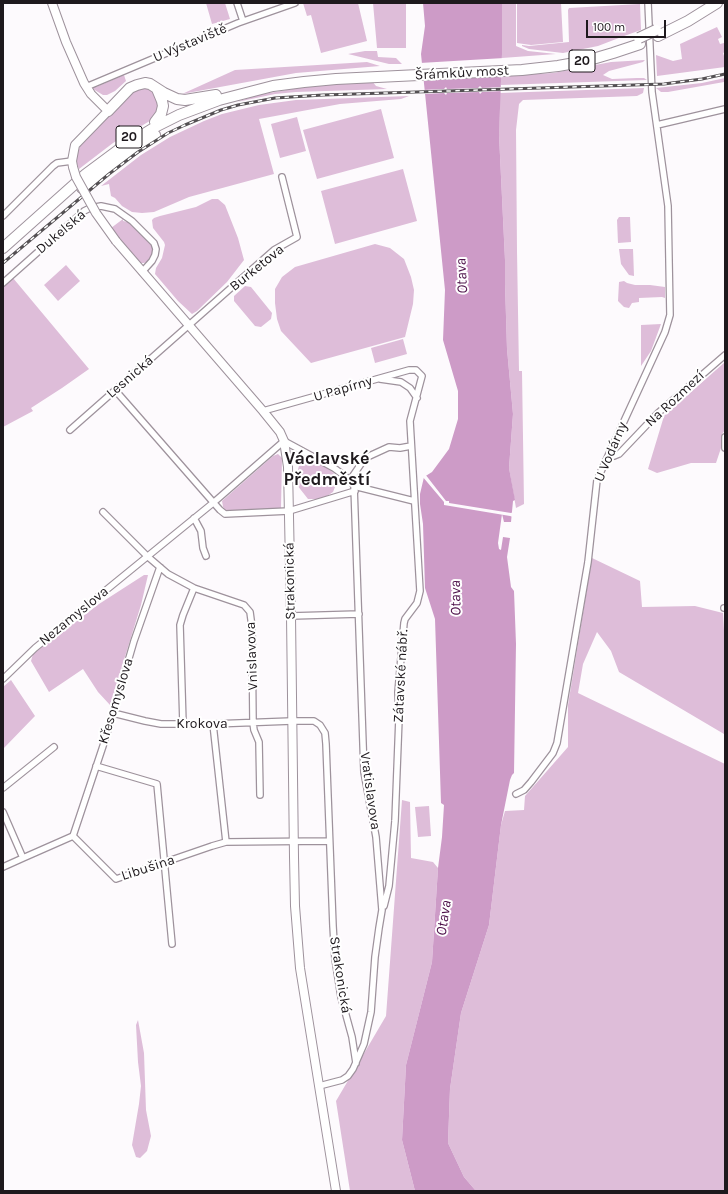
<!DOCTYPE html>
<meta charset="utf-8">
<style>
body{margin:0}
#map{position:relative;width:728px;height:1194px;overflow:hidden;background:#fdfafd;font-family:Karla,sans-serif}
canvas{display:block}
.frame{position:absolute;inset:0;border:4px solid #1e191d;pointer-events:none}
.scale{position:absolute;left:586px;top:20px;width:80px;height:18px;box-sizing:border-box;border:2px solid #1e191d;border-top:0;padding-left:5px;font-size:12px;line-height:14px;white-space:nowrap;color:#1e191d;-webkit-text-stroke:3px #fff;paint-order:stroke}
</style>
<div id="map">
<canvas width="728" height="1194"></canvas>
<div class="frame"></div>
<div class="scale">100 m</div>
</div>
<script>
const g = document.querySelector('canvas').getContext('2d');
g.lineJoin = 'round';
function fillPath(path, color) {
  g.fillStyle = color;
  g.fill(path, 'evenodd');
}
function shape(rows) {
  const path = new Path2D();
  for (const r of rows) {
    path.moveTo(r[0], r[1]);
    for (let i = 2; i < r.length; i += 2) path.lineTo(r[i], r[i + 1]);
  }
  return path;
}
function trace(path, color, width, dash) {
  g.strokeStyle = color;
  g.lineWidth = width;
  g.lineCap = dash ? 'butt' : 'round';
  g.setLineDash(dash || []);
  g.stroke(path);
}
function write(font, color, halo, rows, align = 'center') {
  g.font = font + ' Karla,sans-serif';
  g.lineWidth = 4;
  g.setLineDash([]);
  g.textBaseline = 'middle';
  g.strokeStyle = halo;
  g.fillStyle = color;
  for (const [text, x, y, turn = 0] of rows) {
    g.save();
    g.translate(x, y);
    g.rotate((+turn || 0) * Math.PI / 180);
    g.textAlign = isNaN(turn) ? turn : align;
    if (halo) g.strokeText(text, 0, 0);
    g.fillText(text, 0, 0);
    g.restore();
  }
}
const green = shape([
 [206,3,225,3,230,19,212,24],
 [303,3,358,3,367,41,321,53,311,15,307,16],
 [373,3,406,3,406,48,377,48],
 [502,3,516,3,516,46,528,51,556,54,502,58],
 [517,3,561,3,563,42,531,45,517,43],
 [640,4,641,30,624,36,598,46,563,53,529,49,522,46,522,45,529,46,569,42,568,10,569,8],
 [717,27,722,37,718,39,720,44,724,43,725,45,725,52,723,53,725,59,725,67,657,76,656,55,673,61,682,59,680,44],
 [365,51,377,51,378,57,396,58,402,64,389,64,348,54],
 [645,60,643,62,609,71,603,75,612,79,637,78,644,78,647,80,501,85,501,76,553,73,611,62],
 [367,62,380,66,296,73,182,94,235,70],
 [124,75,126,81,115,91,107,95,103,95,93,89,94,87,96,87],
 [725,78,724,82,668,92,661,92,656,88,702,83],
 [372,81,376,86,387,89,296,92,275,94,237,102,257,95,304,87],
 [141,87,149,88,154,91,159,109,153,119,113,143,79,169,77,164,77,156,80,146,127,96],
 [644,88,643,93,637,96,523,100,519,104,516,130,517,251,519,371,522,371,524,504,516,508,509,468,513,414,507,349,505,284,505,260,499,135,500,93],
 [409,96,401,99,340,104,259,119,274,174,189,197,154,212,142,213,132,212,122,206,115,198,111,196,109,184,101,186,141,155,170,137,204,121,222,114,259,105,296,100],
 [381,109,394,158,317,179,303,130],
 [297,117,306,151,280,158,271,124],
 [403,169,417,221,335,244,321,191],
 [212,199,218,199,225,205,238,238,244,260,227,282,197,311,192,314,178,301,155,274,156,268,162,258,165,245,164,242,153,228,152,220,154,218,160,216,196,207],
 [619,217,630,217,631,242,618,243,617,220],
 [123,219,123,221,128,222,149,242,153,246,153,253,151,259,147,262,144,263,140,263,111,228],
 [375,244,390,248,404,259,411,277,414,290,413,304,405,337,311,363,281,331,277,319,275,303,275,289,282,277,295,267],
 [619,249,633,249,634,276,629,275,621,264],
 [66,265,80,281,58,301,44,285],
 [13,278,89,369,62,388,31,408,33,411,3,427,3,286],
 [624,281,627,283,635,285,650,285,665,287,665,298,662,297,639,298,639,302,632,303,629,308,624,307,618,301,619,282],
 [245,286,251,287,272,313,271,319,261,327,255,326,234,301,234,296],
 [661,324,651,351,641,366,641,325],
 [403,339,407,354,375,363,371,348],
 [725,362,725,430,722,434,722,445,716,463,691,463,657,473,648,469,664,416],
 [278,454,282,458,281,508,224,512,222,501,273,456],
 [305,458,312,459,326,465,336,476,337,483,335,487,333,492,324,498,318,499,308,499,297,485,297,473,300,462],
 [592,558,640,581,642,607,695,606,723,613,725,648,725,731,724,734,619,672,611,651,597,632,583,664,578,693,725,764,725,1191,476,1191,464,1177,448,1143,450,1089,461,1013,489,925,501,825,505,811,524,810,525,796,568,747,568,705],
 [144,575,148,575,141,605,110,705,98,692,83,669,49,692,31,661,33,654,99,604],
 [11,680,35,716,3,749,3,687],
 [402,800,410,802,411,858,433,862,438,868,432,962,406,1065,402,1140,415,1191,350,1191,336,1101,386,1016],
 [429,806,431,836,418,837,415,807],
 [138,1020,144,1053,146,1110,151,1136,147,1151,140,1158,136,1157,132,1145,139,1104,141,1086,138,1062,136,1025]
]);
const water = shape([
 [423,3,502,3,502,54,499,135,505,260,505,284,507,349,513,414,509,468,515,500,513,501,511,522,504,522,502,514,498,543,499,549,501,550,503,537,510,538,507,557,511,587,514,591,516,644,514,773,512,775,510,780,501,825,489,925,461,1013,450,1089,448,1143,464,1177,476,1191,415,1191,402,1140,406,1065,432,962,438,868,442,837,444,805,441,803,435,619,425,588,423,524,420,504,420,494,424,477,432,472,449,449,458,419,458,391,443,340,445,290,421,54,425,26]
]);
const pier = shape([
 [504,58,503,76,422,81,420,63],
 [480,86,482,88,503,87,502,91,482,92,480,94,479,92,447,93,446,95,444,93,423,94,423,90,444,89,446,87,447,89,478,88],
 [425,474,446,501,449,501,449,503,511,513,514,512,513,517,510,516,444,505,444,502,422,476]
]);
const street = shape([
 [237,3,243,21],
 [86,87,238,23,295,3],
 [657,125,725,109],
 [3,216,53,166,57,163,72,161],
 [3,283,84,211,90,208,101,206,115,209,122,214,132,221,154,243,156,249,155,255,152,261,142,272],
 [380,379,401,382,410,388,417,398],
 [115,390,220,510,225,514,289,511,355,491],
 [263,411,409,370,416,370,422,376,410,421,420,591,417,603,405,619,404,623,398,692,399,718,395,821,389,886,384,906],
 [70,430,274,250,297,237,282,177],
 [725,437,725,448],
 [608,457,614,456,619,454,658,413,725,355],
 [350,480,365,458,389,447,400,448,411,446],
 [354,486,414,501],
 [103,512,147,556,168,574,194,588,244,605,250,612,252,627,253,723,254,730,259,742,260,795],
 [194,518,201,531,203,548,206,556],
 [724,608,725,608],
 [291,616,359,614],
 [3,679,35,648,213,503,284,441,334,468,350,480,354,486,364,772,376,837,382,910,379,928,375,957,371,1012,364,1044,353,1069,348,1076,342,1080,319,1086],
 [113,713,145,721,161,724,213,724,292,721,314,721,320,725,325,733,326,744,333,926,335,959,341,997,352,1037,356,1063],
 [183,724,180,625,183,615,194,588],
 [213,724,226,842],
 [96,766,157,784,172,944],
 [3,788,54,747],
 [516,794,524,790,531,782,553,753,557,743,588,562,597,480,665,332,670,315,668,206,652,92,648,3],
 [3,812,23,858,73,836],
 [73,836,105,740,134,641,160,567],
 [73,836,116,879,212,846,226,842,329,841],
 [3,867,23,858]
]);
const secondary = shape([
 [52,3,66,42,84,83,91,94,108,111,75,145,72,161,73,167],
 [116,241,263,411,280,432,284,441,288,467,291,616,294,857,295,906,300,968,336,1191]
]);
const highway = shape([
 [658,36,688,21,717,3],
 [108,111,130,88,137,85,145,83,150,84,164,93,177,99,185,100,216,95],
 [155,122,161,114,163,106,162,101,157,89],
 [82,188,114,163,155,135],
 [3,248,86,174,121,148,157,126,179,115,219,100,273,86,304,82,336,79,522,70,558,66,586,61,613,53,640,44]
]);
const rail = shape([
 [3,263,109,174,138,152,168,133,185,125,221,110,238,105,275,98,323,95,664,84,702,79,725,74]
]);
const secondaryBridge = shape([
 [73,167,76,177,96,213,116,241]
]);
const highwayBridge = shape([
 [639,38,656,30]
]);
const shields = [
 [582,61,26],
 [129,137,26]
];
const shieldNames = [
 ["20",582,61],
 ["20",129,137]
];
const streetNames = [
 ["U Výstaviště",190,43,-23],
 ["Šrámkův most",462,73,-3],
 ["Dukelská",61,232,-40],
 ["Burketova",257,268,-39],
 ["Lesnická",130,377,-41],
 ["U Papírny",343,389,-16],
 ["Na Rozmezí",675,399,-43],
 ["U Vodárny",611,452,-67],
 ["Strakonická",290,581,-91],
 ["Nezamyslova",74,616,-39],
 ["Vnislavova",252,656,-92],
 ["Zátavské nábř.",401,676,-87],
 ["Křesomyslova",116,701,-73],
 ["Krokova",202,724],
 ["Vratislavova",370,791,82],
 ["Libušina",148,868,-18],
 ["Strakonická",340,975,81]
];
const waterNames = [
 ["Otava",462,276,-93],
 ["Otava",456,598,-91],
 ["Otava",444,918,-81]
];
const districtNames = [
 ["Václavské",327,459],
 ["Předměstí",327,480]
];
fillPath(green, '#debdd9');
fillPath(water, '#cd9bc7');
fillPath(pier, '#fdfafd');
trace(street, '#9e929c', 8);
trace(secondary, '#9e929c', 10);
trace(highway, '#9e929c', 12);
trace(street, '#fff', 5.5);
trace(secondary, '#fff', 8);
trace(highway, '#fff', 10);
trace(rail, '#545053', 3);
trace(rail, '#fff', 1.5, [4.5]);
trace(secondaryBridge, '#9e929c', 10, []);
trace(highwayBridge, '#9e929c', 12, []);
trace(secondaryBridge, '#fff', 8);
trace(highwayBridge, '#fff', 10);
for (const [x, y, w] of shields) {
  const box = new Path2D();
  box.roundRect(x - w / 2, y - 11, w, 22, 3);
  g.fillStyle = '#fff';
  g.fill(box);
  trace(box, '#1e191d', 1);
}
write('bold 13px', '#1e191d', null, shieldNames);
write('14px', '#1e191d', '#fff', streetNames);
write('italic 15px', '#4f134b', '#fff', waterNames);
write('bold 18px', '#1e191d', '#fff', districtNames);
</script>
